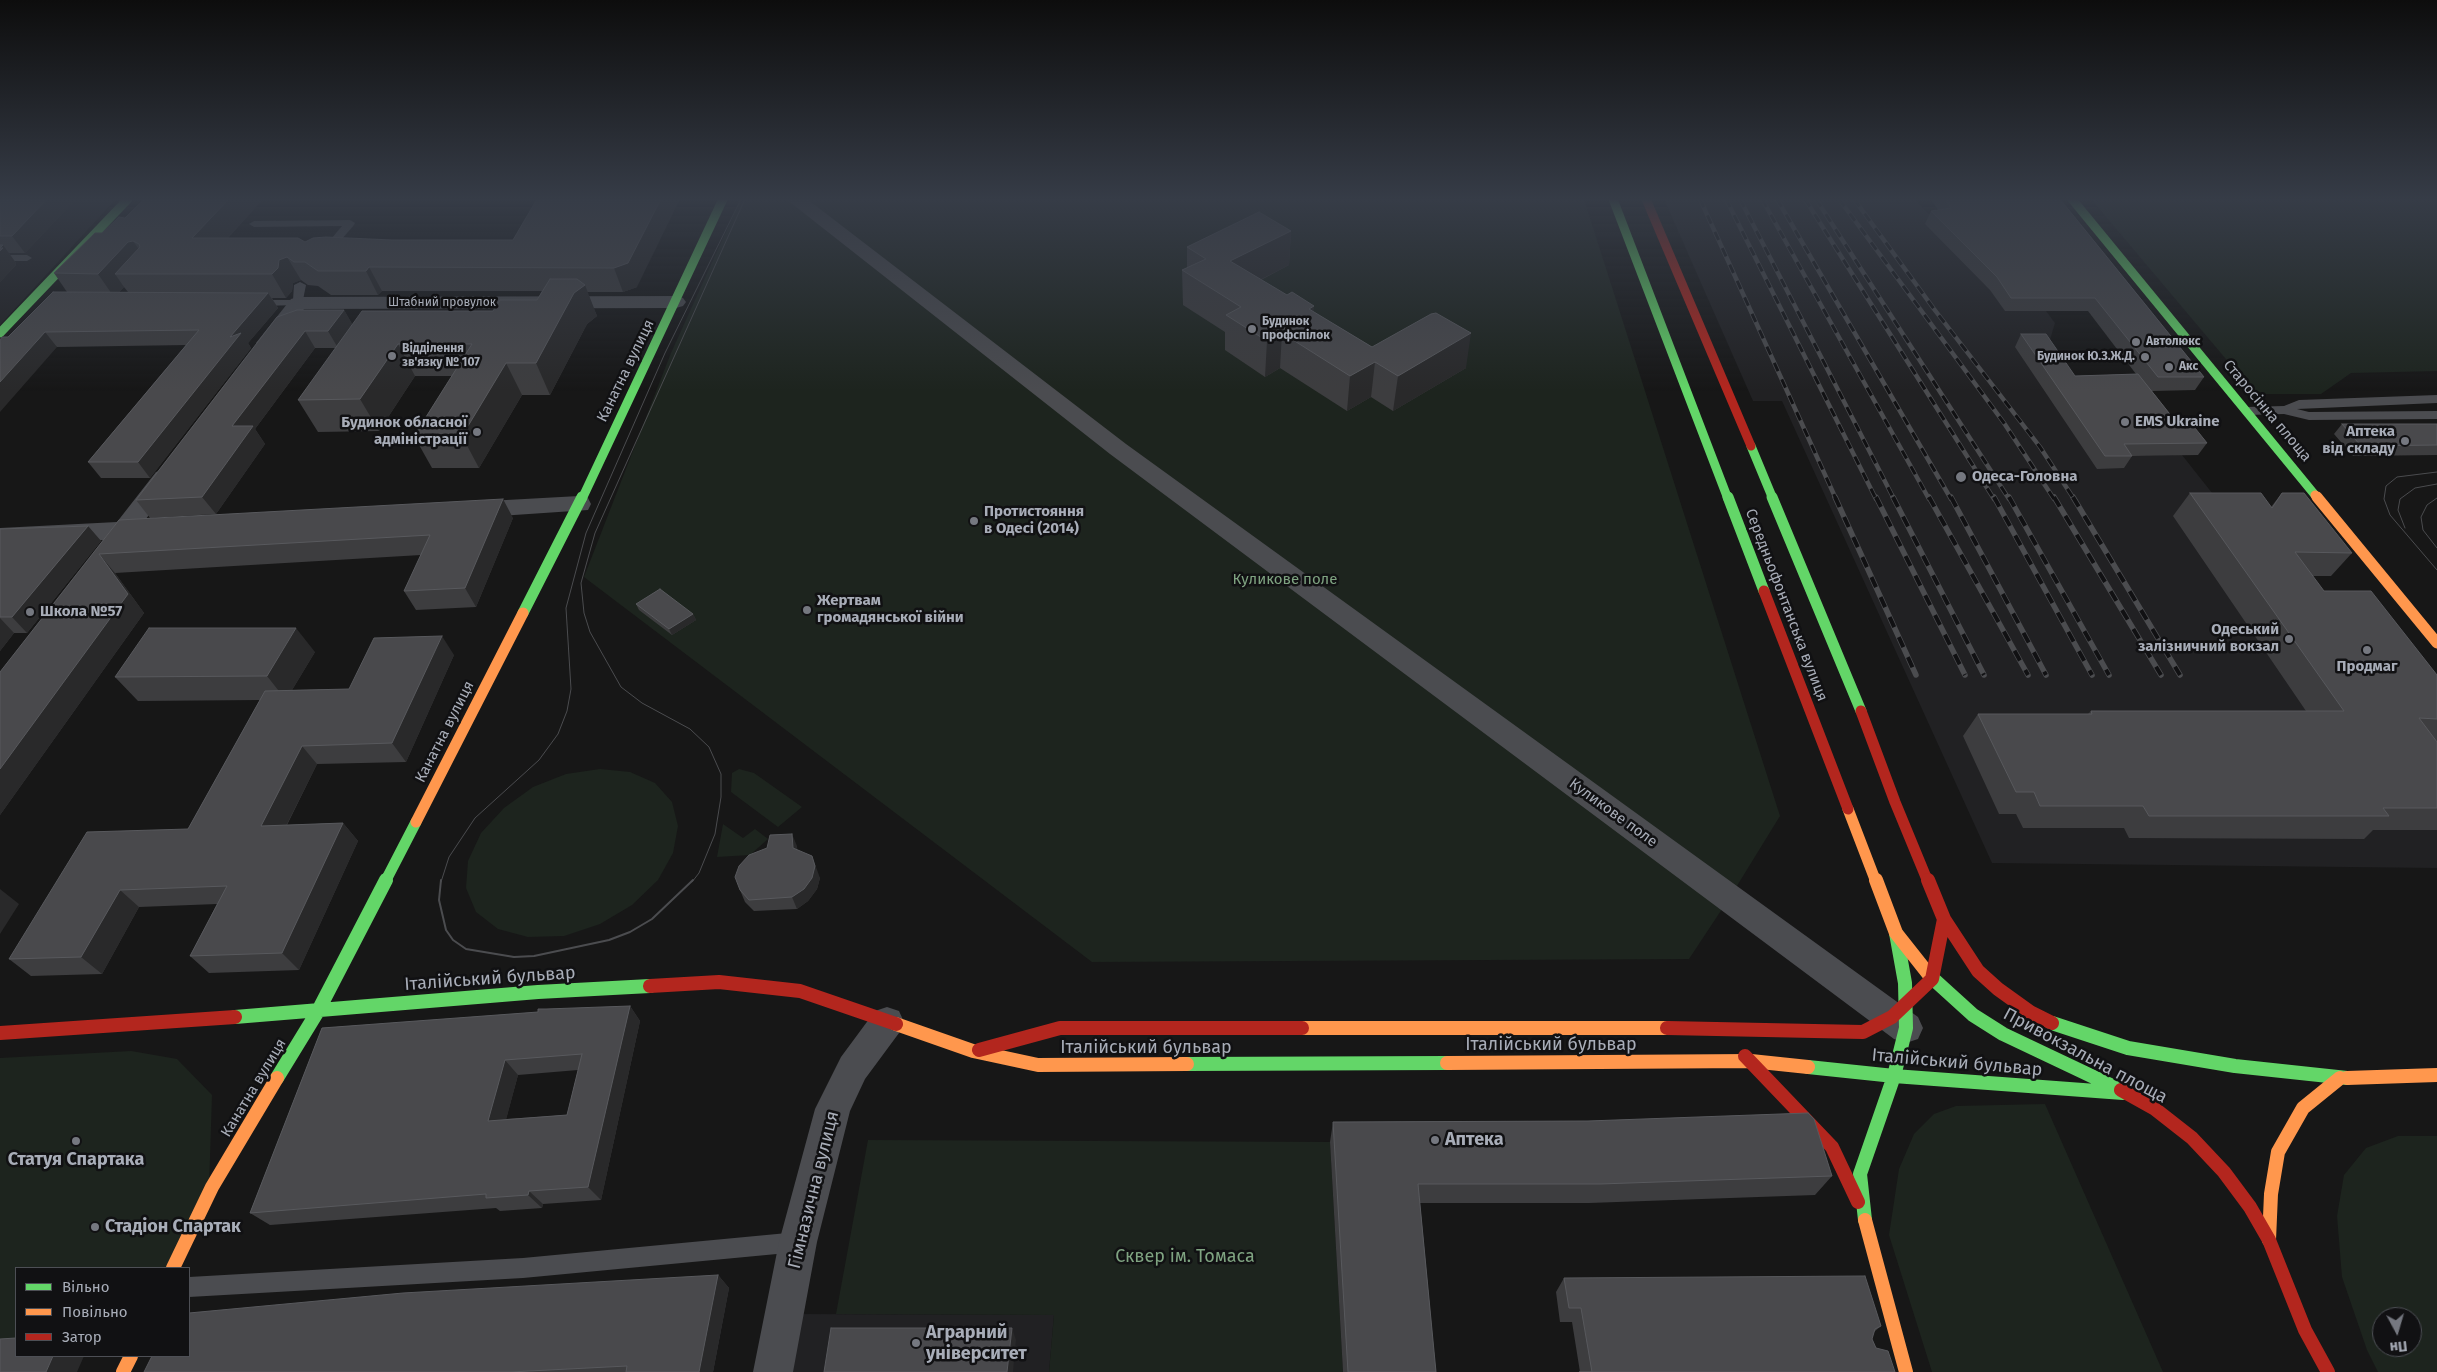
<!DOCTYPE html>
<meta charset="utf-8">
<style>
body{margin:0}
#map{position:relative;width:2437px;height:1372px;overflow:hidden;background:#171717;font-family:"Fira Sans",sans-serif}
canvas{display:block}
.legend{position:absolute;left:15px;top:1267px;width:175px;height:90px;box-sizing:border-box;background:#111113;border:1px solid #4d4f55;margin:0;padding:6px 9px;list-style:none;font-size:15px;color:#a8adb8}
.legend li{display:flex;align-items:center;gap:10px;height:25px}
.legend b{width:25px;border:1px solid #4d4f55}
.north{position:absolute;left:2372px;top:1307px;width:50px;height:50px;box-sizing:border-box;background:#111113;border:1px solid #4d4f55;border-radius:50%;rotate:174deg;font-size:14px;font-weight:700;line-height:20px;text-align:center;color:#a8adb8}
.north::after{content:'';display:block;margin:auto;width:18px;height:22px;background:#757880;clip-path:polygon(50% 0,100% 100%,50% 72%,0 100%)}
</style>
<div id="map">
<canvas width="2437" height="1372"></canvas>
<ul class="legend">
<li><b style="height:6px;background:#63d668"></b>Вільно</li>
<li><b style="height:6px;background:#ff974d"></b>Повільно</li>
<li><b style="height:6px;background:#b3261e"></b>Затор</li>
</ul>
<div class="north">Пн</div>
</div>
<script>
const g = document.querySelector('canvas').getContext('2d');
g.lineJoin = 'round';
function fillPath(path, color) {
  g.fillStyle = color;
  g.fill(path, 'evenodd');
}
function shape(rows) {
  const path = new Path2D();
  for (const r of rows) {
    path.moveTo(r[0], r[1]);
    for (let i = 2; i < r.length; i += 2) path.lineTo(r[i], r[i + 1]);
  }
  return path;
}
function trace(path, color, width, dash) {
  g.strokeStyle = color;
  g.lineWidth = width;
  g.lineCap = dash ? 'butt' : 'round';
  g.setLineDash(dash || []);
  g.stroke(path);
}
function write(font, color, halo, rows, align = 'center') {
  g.font = font + ' "Fira Sans",sans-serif';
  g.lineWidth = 5;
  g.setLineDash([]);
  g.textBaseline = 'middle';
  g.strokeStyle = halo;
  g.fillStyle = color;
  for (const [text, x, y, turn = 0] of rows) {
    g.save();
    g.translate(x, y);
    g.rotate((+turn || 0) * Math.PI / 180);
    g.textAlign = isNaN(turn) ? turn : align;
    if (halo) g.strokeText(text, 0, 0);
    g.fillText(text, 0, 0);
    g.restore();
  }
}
const built = shape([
 [0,199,116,199,0,325],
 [1664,199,1914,199,1937,222,2046,311,2055,323,2049,343,2136,456,2182,455,2437,777,2437,868,1992,863,1782,401,1753,401],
 [786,1314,1054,1315,1049,1372,775,1372]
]);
const green = shape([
 [747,199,1584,199,1780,816,1732,894,1689,959,1092,962,584,577,671,353,739,203],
 [2091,199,2437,199,2437,371,2351,373,2321,394,2266,394,2252,390],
 [600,769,630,772,655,783,672,802,678,826,673,853,658,880,632,905,600,924,564,936,528,937,498,929,476,912,466,888,468,861,481,833,504,808,533,787,566,774],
 [739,769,754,773,802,807,778,827,731,792,732,773],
 [723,824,743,838,755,829,768,839,750,855,717,857],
 [131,1051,177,1059,212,1095,209,1189,171,1268,16,1268,16,1351,0,1352,0,1058],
 [2045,1104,2163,1372,1932,1372,1889,1235,1899,1169,1914,1134,1934,1114,1956,1106],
 [2398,1136,2437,1136,2437,1372,2378,1372,2367,1350,2342,1277,2337,1216,2344,1175,2366,1148],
 [2382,1317,2412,1317,2412,1347,2382,1347],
 [868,1140,1330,1142,1343,1372,1049,1372,1054,1315,836,1314]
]);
const lane = shape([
 [350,220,355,223,354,225,329,254,325,255,320,252,342,226,254,227,249,224,254,221,350,220],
 [0,255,27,255,32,258,27,261,0,261,0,255],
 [300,282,306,285,302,305,256,306,250,303,256,300,293,300,294,285,300,282],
 [2437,395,2437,403,2297,409,2309,412,2437,411,2437,419,2309,420,2284,414,2247,415,2241,411,2247,407,2284,406,2299,400,2437,395],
 [798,1232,805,1235,808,1242,805,1249,798,1252,523,1278,189,1297,189,1277,523,1258,798,1232]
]);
const street = shape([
 [786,199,807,199,1126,444,1918,1017,1923,1028,1918,1039,1906,1043,1894,1039,1110,454,786,199],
 [676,296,683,298,686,302,683,306,676,308,304,309,275,348,267,349,259,348,256,343,291,299,298,297,676,296],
 [164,470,172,472,176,478,143,523,150,530,147,536,132,539,119,556,110,559,101,556,97,550,104,540,0,544,0,528,117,522,156,472,164,470],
 [579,496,588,498,591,504,588,510,470,518,461,516,458,510,461,504,470,502,579,496],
 [887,1007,899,1011,904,1022,899,1033,865,1079,850,1111,817,1242,793,1372,753,1372,779,1242,815,1109,841,1057,875,1011,887,1007]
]);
const fastFar2 = shape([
 [1613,199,1728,499],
 [2072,199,2315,495],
 [0,333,128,199],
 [1751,446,1773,499],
 [582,499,723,199]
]);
const fastFar1 = shape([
 [1728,497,1764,591],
 [1772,497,1861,711],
 [523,613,582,497],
 [385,882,416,822]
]);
const fast = shape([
 [1930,976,1973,1015,2003,1034,2121,1090],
 [235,1017,538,992,650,986],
 [2052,1023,2128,1048,2235,1066,2347,1078],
 [1187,1064,1447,1063],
 [1808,1067,1894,1076,2123,1093],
 [277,1078,318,1011,386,880],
 [1865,1220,1860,1174,1894,1076,1906,1028,1905,983,1896,933]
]);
const slowFar2 = shape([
 [2315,495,2318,499]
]);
const slowFar1 = shape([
 [2317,497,2437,643],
 [1848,809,1876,882],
 [416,822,523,613]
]);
const slow = shape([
 [1876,880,1896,933,1930,976],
 [896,1024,973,1051,1038,1065,1187,1064],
 [1302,1028,1667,1028],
 [1447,1063,1751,1061,1808,1067],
 [2347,1078,2437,1075],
 [1865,1220,1906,1372],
 [2269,1240,2271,1194,2278,1152,2303,1108,2340,1078],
 [173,1268,212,1187,277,1078],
 [123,1372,131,1356]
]);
const jamFar2 = shape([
 [1646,199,1751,446]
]);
const jamFar1 = shape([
 [1764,591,1848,809],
 [1861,711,1895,802,1928,882]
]);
const jam = shape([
 [1928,880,1944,919,1978,971,1998,989,2030,1012,2052,1023],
 [650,986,719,982,800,991,896,1024],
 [1667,1028,1863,1032,1892,1017,1932,979,1944,919],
 [0,1033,235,1017],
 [979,1050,1060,1028,1302,1028],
 [1745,1056,1832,1147,1858,1202],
 [2121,1090,2155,1109,2192,1138,2224,1172,2250,1207,2269,1240,2305,1330,2328,1372]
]);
const tramFar1 = shape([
 [2437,472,2397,477,2386,486,2384,499,2390,515,2437,570],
 [2437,498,2427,505,2421,517,2423,530,2437,548],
 [2405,528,2398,510,2400,499,2415,488,2437,484],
 [441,882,449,857,475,818,539,760,558,734,567,711,571,689,566,608,586,533,665,353,741,199],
 [692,882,699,873,715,834,721,797,721,774,709,747,690,729,642,703,621,687,590,632,584,613,581,583,595,533,745,199]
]);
const tram = shape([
 [441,880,439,900,446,930,453,940,466,949,514,957,534,956,609,940,630,932,652,919,693,880]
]);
const railFar1 = shape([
 [1700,199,1836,499],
 [1726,199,1876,499],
 [1740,199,1894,499],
 [1762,199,1929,499],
 [1777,199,1951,499],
 [1805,199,1994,499],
 [1816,199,2009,499],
 [1839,199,2004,423,2054,499],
 [1854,199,1934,309,2040,447,2074,499]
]);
const rail = shape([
 [1835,497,1916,675],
 [1876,497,1965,675],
 [1893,497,1984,675],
 [1929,497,2028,675],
 [1951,497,2046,675],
 [1994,497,2092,675],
 [2009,497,2109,675],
 [2054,497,2161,675],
 [2073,497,2180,675]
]);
const wall = shape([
 [0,199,76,199,25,253,9,253,16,263,15,264,16,265,0,282],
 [263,199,228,238,305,242,392,240,513,240,537,199,637,287,623,292,587,292,597,316,587,324,550,395,522,395,479,468,432,468,414,436,452,376,415,376,379,431,318,432,298,400,336,348,315,348,255,429,265,444,216,514,150,518,136,500,277,317,344,310,352,324,493,311,537,300,542,291,382,291,378,295,331,295,318,286,308,285,301,280,293,283,292,291,286,298,272,298,278,308,248,343,251,348,150,478,101,478,88,462,186,345,57,347,8,337,67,292,54,273,102,233,125,218],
 [124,287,128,292,119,292],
 [1931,199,2060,199,2204,377,2195,390,2152,391,2173,418,2207,443,2198,455,2132,456,2124,468,2097,469,2015,347,2021,334,2075,376,2136,374,2088,311,2005,311,1990,290,1925,224,1931,211,1938,210],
 [1291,231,1289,265,1261,280,1372,347,1466,368,1393,411,1371,397,1347,411,1280,368,1265,377,1225,350,1225,332,1183,305,1182,270,1187,268,1187,247],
 [2342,424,2437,424,2437,455,2353,456,2334,434],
 [2190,493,2271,507,2282,493,2352,553,2331,576,2312,576,2324,591,2437,675,2437,830,2373,830,2364,839,2129,838,2124,828,2023,828,2016,814,1999,814,1963,736,1978,714,2088,714,2091,711,2306,711,2173,516],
 [513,518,476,607,416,610,404,591,421,555,115,573,144,613,0,815,0,672,119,520],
 [88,526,101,541,27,633,14,633,0,651,0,529],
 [636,604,693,614,696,620,672,635,639,610],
 [315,652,292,690,349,689,454,655,406,762,317,764,287,825,343,823,358,841,299,970,209,973,190,956,217,904,139,907,102,974,31,976,9,959,188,829,260,700,138,701,115,677],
 [797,846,797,850,820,878,817,889,808,901,797,909,754,911,745,902,740,890],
 [630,1006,640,1021,601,1200,543,1204,542,1208,500,1211,496,1208,270,1225,250,1213,322,1028],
 [578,1070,567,1115,506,1119,518,1075],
 [1588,1121,1832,1176,1815,1195,1589,1203,1420,1203,1436,1372,1343,1372,1330,1142,1333,1122],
 [718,1275,729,1288,713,1372,144,1372],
 [1564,1278,1881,1326,1874,1332,1872,1339,1876,1348,1895,1372,1580,1372,1572,1322,1560,1322,1556,1292]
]);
const shadedWall = shape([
 [47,199,76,199,25,253,12,236],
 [229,199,263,199,207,261,192,238],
 [661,199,680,199,637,287,623,292,614,268],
 [1291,231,1289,265,1230,295,1230,261],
 [133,241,149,264,115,274,124,287,114,297,98,274,128,242],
 [3,245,16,263,15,264,16,265,0,282,0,248],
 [287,257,301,280,293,283,292,291,286,298,272,274,279,260],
 [369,267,382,291,378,295,366,271],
 [585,285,597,316,587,324,550,395,536,363,574,293],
 [268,293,278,308,248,343,251,348,150,478,138,462,230,337],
 [1314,306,1312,341,1309,309],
 [344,310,354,327,338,348,328,331],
 [305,331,315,348,255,429,265,444,216,514,202,497,232,426],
 [45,332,57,347,0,412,0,382],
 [1282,333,1280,368,1265,377,1267,341],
 [1471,333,1466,368,1393,411,1398,376],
 [398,344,415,376,379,431,360,399],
 [1375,362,1371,397,1347,411,1350,376],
 [506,363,522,395,479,468,462,436],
 [503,499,513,518,476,607,465,588],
 [88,526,101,541,27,633,12,617],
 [99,554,115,573,144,613,0,815,0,769],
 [693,614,696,620,672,635,669,629],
 [0,618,14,633,0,651],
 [296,628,315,652,286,700,267,676],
 [442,636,454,655,406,762,392,743],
 [302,746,317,764,277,844,261,826],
 [343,823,358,841,299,970,282,953],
 [792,834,797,846,798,859,793,848],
 [812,856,820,878,817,889,808,901,797,909,792,897],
 [0,889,19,904,0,934],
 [120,890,139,907,102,974,81,957],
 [630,1006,640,1021,601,1200,588,1187],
 [505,1060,518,1075,502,1135,488,1121],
 [529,1191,543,1204,542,1208,528,1195],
 [718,1275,729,1288,713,1372,699,1372],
 [1012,1328,1016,1340,1013,1372,1007,1372],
 [53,1356,84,1356,77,1372,46,1372]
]);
const building = shape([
 [0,199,47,199,12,236,0,236,0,199],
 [144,199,229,199,192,238,298,238,305,242,313,238,326,237,392,240,513,240,537,199,661,199,628,263,614,268,369,267,366,271,318,271,305,262,294,262,287,257,279,260,278,268,272,274,115,274,140,247,139,244,133,241,128,242,98,274,54,273,95,233,102,233,119,217,125,218,144,199],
 [1945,199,2060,199,2204,377,2158,377,2095,298,2011,298,1997,277,1931,211,1951,208,1945,199],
 [1259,212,1291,231,1230,261,1287,295,1292,292,1314,306,1309,309,1372,347,1431,314,1436,313,1471,333,1398,376,1375,362,1350,376,1282,333,1267,341,1226,315,1241,307,1182,270,1206,259,1187,247,1259,212],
 [0,245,3,245,0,248,3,248,0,251,0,245],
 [550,279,577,279,585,285,574,293,536,363,506,363,462,436,414,436,472,344,398,344,360,399,298,400,362,311,493,311,500,300,537,300,550,279],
 [53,292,268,293,230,337,241,333,138,462,88,462,199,330,45,332,0,382,0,340,2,337,8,337,53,292],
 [297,310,344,310,328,331,305,331,232,426,253,426,202,497,136,500,277,317,297,310],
 [2021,334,2046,334,2075,376,2138,374,2173,418,2187,418,2207,443,2124,444,2132,456,2105,456,2021,334],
 [2342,424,2437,424,2437,445,2361,446,2342,424],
 [2190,493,2261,493,2272,508,2282,493,2304,493,2352,553,2295,552,2324,591,2371,591,2437,675,2437,719,2419,718,2437,742,2437,808,2383,808,2389,816,2149,816,2143,806,2040,806,2034,792,2016,792,1978,714,2092,714,2091,711,2344,711,2190,493],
 [503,499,465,588,404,591,430,535,99,554,128,594,0,769,0,672,119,520,503,499],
 [88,526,12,617,0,617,0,529,88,526],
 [660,589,693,614,669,629,636,604,660,589],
 [149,628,296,628,267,676,115,677,149,628],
 [442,636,392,743,302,746,261,826,343,823,282,953,190,956,227,886,120,890,81,957,9,959,87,832,188,829,265,691,349,689,374,638,442,636],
 [792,834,793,848,812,856,815,866,812,878,804,889,792,897,749,900,740,890,735,877,739,866,749,855,767,848,770,835,792,834],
 [630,1006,588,1187,529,1191,528,1195,486,1198,486,1194,250,1213,322,1028,538,1012,538,1009,546,1009,630,1006],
 [582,1054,567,1115,488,1121,505,1060,582,1054],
 [1808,1113,1814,1119,1832,1176,1600,1184,1418,1184,1436,1372,1348,1372,1333,1122,1588,1121,1808,1113],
 [718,1275,699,1372,626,1372,627,1366,510,1372,144,1372,152,1356,189,1356,189,1313,403,1293,718,1275],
 [1865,1276,1881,1326,1875,1329,1872,1339,1876,1348,1888,1351,1895,1372,1579,1372,1592,1372,1581,1308,1569,1308,1564,1278,1865,1276],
 [831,1328,1012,1328,1007,1372,824,1372,831,1328],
 [16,1338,16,1356,53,1356,46,1372,0,1372,0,1339,16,1338]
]);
const markers = [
 [1252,329,5,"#757880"],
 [2136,342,5,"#757880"],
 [392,356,5,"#757880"],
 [2145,357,5,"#757880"],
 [2169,367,5,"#757880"],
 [2125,422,5,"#757880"],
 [477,432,5,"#757880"],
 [2405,441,5,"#757880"],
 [1961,477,6,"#757880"],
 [974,521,5,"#757880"],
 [807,610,5,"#757880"],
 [30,612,5,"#757880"],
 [2289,639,5,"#757880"],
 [2367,650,5,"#757880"],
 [1435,1140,5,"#757880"],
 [76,1141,5,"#757880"],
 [95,1227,5,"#757880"],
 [916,1343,5,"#757880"]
];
const farStreetnames = [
 ["Штабний провулок",442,303]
];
const farPoinames = [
 ["Будинок",1262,322],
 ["профспілок",1262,336],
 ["Автолюкс",2146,342],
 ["Відділення",402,349],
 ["зв'язку № 107",402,363],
 ["Будинок Ю.З.Ж.Д.",2135,357,"right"],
 ["Акс",2179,367]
];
const streetNames = [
 ["Канатна вулиця",626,371,-64],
 ["Старосінна площа",2267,411,50],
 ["Середньофонтанська вулиця",1786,605,69],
 ["Канатна вулиця",445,732,-63],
 ["Куликове поле",1613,813,36],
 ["Канатна вулиця",254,1088,-59]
];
const poiNames = [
 ["EMS Ukraine",2135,422],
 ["Будинок обласної",467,423,"right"],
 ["адміністрації",467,440,"right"],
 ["Аптека",2395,432,"right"],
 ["від складу",2395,449,"right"],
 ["Одеса-Головна",1972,477],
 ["Протистояння",984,512],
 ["в Одесі (2014)",984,529],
 ["Жертвам",817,601],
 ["громадянської війни",817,618],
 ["Школа №57",40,612],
 ["Одеський",2279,630,"right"],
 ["залізничний вокзал",2279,647,"right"],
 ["Продмаг",2367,667,"center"]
];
const parkNames = [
 ["Куликове поле",1285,580]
];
const nearStreetnames = [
 ["Італійський бульвар",490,979,-4],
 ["Італійський бульвар",1551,1045],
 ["Італійський бульвар",1146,1048],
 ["Привокзальна площа",2085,1056,28],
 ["Італійський бульвар",1957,1063,5],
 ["Гімназична вулиця",814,1190,-76]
];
const nearPoinames = [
 ["Аптека",1445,1140],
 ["Статуя Спартака",76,1160,"center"],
 ["Стадіон Спартак",105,1227],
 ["Аграрний",926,1333],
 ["університет",926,1354]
];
const nearParknames = [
 ["Сквер ім. Томаса",1185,1257]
];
fillPath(built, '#212123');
fillPath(green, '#1d241e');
fillPath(lane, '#4b4c50');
fillPath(street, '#4b4c50');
trace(fastFar2, '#63d668', 9);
trace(fastFar1, '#63d668', 11);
trace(fast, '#63d668', 14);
trace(slowFar2, '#ff974d', 9);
trace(slowFar1, '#ff974d', 11);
trace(slow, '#ff974d', 14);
trace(jamFar2, '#b3261e', 9);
trace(jamFar1, '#b3261e', 11);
trace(jam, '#b3261e', 14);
trace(tramFar1, '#4b4c4f', 1);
trace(tram, '#4b4c4f', 2);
trace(railFar1, '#4b4c4f', 4.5);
trace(rail, '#4b4c4f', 5.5);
trace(railFar1, '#111113', 3, [9]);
trace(rail, '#111113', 4, [11]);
fillPath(wall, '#3d3d3f');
fillPath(shadedWall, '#29292a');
fillPath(building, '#49494c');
trace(building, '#58595d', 1);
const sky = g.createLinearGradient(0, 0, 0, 391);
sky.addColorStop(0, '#0d0d0d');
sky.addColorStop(0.51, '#363c47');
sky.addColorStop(1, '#363c4700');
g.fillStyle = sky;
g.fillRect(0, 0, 2437, 391);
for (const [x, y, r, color] of markers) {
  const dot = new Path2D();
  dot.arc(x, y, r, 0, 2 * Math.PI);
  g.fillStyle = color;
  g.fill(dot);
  trace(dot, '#111113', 2);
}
write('12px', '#a8adb8', '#111113', farStreetnames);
write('bold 12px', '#a8adb8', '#111113', farPoinames, 'left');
write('15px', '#a8adb8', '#111113', streetNames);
write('bold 15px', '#a8adb8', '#111113', poiNames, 'left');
write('15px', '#7fa381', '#111113', parkNames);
write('18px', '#a8adb8', '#111113', nearStreetnames);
write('bold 18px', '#a8adb8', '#111113', nearPoinames, 'left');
write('18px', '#7fa381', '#111113', nearParknames);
</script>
